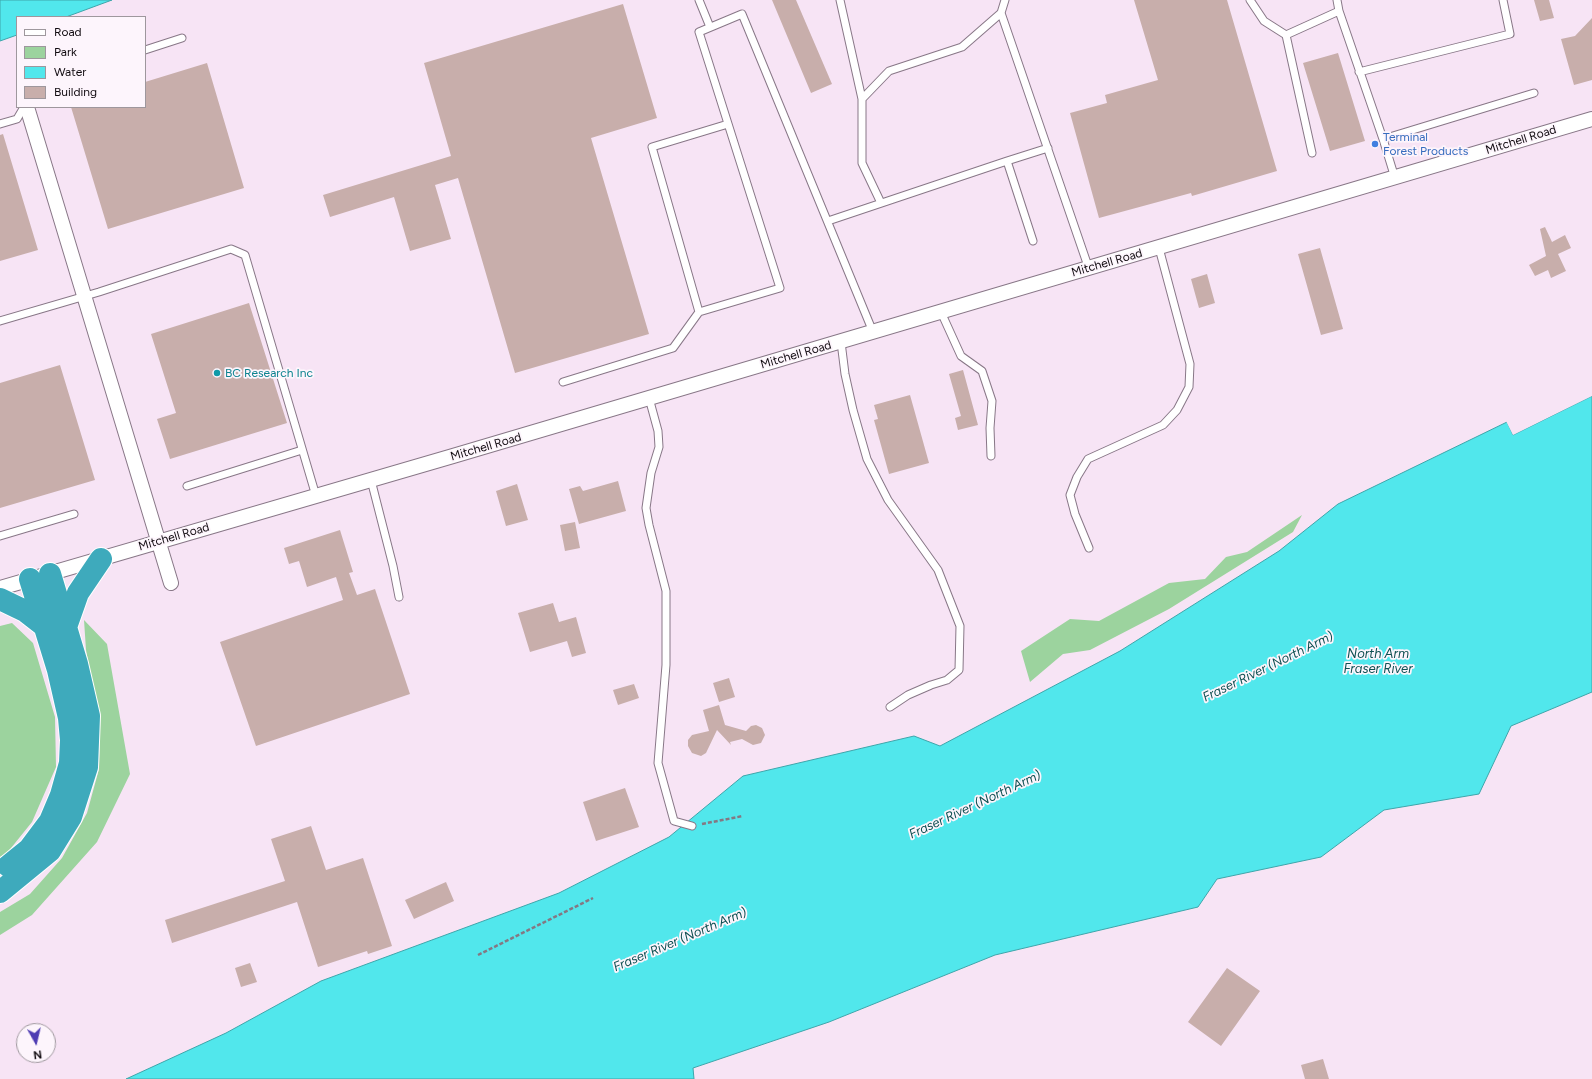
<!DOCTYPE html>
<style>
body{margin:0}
#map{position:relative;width:1592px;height:1079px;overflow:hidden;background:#f7e4f5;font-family:Figtree,sans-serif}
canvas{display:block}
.legend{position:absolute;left:16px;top:16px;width:130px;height:92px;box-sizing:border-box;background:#fdf5fc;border:1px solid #9e979d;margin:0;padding:5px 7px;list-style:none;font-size:12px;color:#100a0f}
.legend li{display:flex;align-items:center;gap:8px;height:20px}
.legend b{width:20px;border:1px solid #9e979d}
.north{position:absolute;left:16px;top:1023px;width:40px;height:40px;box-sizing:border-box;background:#fdf5fc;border:1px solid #9e979d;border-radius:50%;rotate:172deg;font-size:11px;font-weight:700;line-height:16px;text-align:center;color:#100a0f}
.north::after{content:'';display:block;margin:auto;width:14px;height:18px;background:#4e3cb3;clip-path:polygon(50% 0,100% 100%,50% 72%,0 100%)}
</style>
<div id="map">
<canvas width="1592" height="1079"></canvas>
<ul class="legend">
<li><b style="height:5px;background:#fff"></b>Road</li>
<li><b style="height:11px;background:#9cd39e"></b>Park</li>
<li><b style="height:11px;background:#51e7ec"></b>Water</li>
<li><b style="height:11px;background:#c8aeab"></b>Building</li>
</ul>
<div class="north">N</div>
</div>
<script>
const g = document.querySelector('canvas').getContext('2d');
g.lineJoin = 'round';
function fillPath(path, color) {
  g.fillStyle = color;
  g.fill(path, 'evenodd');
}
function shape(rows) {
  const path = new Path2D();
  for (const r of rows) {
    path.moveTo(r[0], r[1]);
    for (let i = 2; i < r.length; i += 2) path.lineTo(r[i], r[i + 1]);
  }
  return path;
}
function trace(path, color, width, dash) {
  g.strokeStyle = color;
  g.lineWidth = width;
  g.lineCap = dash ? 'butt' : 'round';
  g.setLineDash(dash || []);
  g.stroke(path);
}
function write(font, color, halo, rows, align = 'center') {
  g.font = font + ' Figtree,sans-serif';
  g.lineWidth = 3.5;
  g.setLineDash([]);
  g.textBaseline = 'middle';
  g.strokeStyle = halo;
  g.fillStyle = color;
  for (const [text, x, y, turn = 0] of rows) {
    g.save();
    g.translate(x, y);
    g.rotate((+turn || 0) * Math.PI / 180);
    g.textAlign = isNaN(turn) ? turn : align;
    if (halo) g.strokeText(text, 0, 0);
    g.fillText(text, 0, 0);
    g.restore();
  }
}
const green = shape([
 [1302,515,1293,532,1169,609,1090,650,1063,654,1030,682,1021,651,1070,619,1099,621,1169,583,1205,579,1226,557,1247,552],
 [84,620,107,644,130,774,97,842,32,915,0,935,0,912,30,894,62,858,87,813,99,769,100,725,86,650],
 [12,623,33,643,55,717,56,767,32,822,7,853,0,857,0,626]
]);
const water = shape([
 [0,0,112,0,66,17,17,17,17,35,0,41,0,0],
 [1592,396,1592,692,1511,726,1479,794,1384,810,1321,857,1217,879,1198,907,995,955,829,1022,693,1068,694,1079,126,1079,226,1033,321,981,559,893,669,837,743,776,914,736,940,746,1120,651,1279,551,1338,504,1507,422,1513,435,1592,396]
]);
const pier = shape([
 [1592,394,1592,396,1513,435,1506,421,1509,421,1514,432]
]);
const building = shape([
 [772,0,796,0,832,84,811,93],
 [1134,0,1227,0,1277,171,1192,196,1191,193,1099,218,1070,113,1107,103,1105,95,1158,80],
 [1534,0,1549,0,1554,18,1540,21],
 [623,4,657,118,591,138,649,334,515,373,458,178,435,185,451,239,410,251,394,197,330,217,323,195,451,156,424,63],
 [1592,18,1592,80,1574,85,1561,39,1575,36],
 [1338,53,1365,141,1330,151,1303,63],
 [207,63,244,188,108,229,71,107,145,107,145,82],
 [3,134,38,250,0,261,0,135],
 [1545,227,1552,242,1565,235,1571,248,1558,254,1566,271,1551,278,1548,270,1535,276,1529,265,1546,256,1540,229],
 [1320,248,1343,329,1321,335,1298,254],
 [1207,274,1215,303,1199,308,1191,279],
 [249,303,287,423,170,459,157,419,176,413,151,334],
 [60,365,95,480,0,508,0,383],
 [963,370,978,425,958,430,955,418,961,416,949,374],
 [910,395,929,463,889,474,874,420,878,419,874,405],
 [618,481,626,511,579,524,569,489,580,486,583,491],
 [517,484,528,520,506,526,496,491],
 [575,522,580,548,565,551,560,525],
 [340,530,353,572,349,573,357,595,375,589,410,694,256,746,220,642,343,600,336,577,307,587,299,561,289,564,284,548],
 [553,603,559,622,576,617,586,653,572,657,567,641,530,652,518,613],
 [729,678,735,697,719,702,713,683],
 [634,684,639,698,618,705,613,690],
 [719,705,725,725,746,731,751,726,756,725,762,728,765,735,761,743,753,745,742,739,730,742,731,745,717,730,706,753,701,756,692,753,688,746,688,740,692,735,709,731,703,710],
 [625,788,639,827,596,841,583,802],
 [311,826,326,870,363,858,392,946,368,954,367,951,318,967,297,902,172,943,165,920,285,881,271,839],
 [446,882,454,901,414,919,405,900],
 [250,963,257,982,241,987,235,968],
 [1227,968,1260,991,1221,1046,1188,1022],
 [1323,1059,1329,1079,1305,1079,1301,1065]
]);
const path = shape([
 [702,824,743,816],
 [478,955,593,898]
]);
const service = shape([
 [699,0,710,27],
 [840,0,862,99],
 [1250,0,1264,21,1286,35,1312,153],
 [1337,0,1339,11,1383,139,1395,178],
 [1001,13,1005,0],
 [1286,35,1339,11],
 [145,50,182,38],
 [1359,72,1510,34,1503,0],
 [0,124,17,119,24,107],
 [1383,139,1534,93],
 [1007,161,1048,148],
 [881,203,862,163,862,99,889,71,962,47,1001,13,1089,269],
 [828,221,1007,161,1033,241],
 [699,312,652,147,728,124],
 [941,312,961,356,982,371,992,401,990,428,991,456],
 [0,321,99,292,231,249,245,255,316,496],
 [841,342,845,374,853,410,867,459,888,500,938,570,960,626,959,670,947,680,931,685,908,695,890,707],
 [563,382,673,348,699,312,780,288,699,32,742,14,873,332],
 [649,398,658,431,659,447,651,473,646,508,649,525,666,591,666,665,658,763,674,821,692,826],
 [371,480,393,566,399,597],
 [187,486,302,450],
 [0,536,74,514],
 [1089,548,1075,514,1070,495,1077,477,1088,459,1163,425,1177,410,1189,387,1190,364,1159,248]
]);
const minor = shape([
 [27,107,171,583],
 [0,588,453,456,1592,119]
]);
const motorway = shape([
 [0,599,25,611,43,625],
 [66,627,78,593,101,559],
 [8,866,29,849,50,821,61,795,70,763,71,740,69,718,58,670,30,579],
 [0,892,50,851,71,817,87,767,89,716,77,664,50,574]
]);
const markers = [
 [1375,144,4,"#3f7fe0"],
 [217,373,4,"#0f9aa8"]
];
const shopNames = [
 ["Terminal",1383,137],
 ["Forest Products",1383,151]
];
const streetNames = [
 ["Mitchell Road",1521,140,-17],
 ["Mitchell Road",1107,263,-16],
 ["Mitchell Road",796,355,-16],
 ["Mitchell Road",486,447,-16],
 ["Mitchell Road",174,537,-16]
];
const cultureNames = [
 ["BC Research Inc",225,373]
];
const waterNames = [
 ["North Arm",1378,654],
 ["Fraser River",1378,669],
 ["Fraser River (North Arm)",1268,667,-26],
 ["Fraser River (North Arm)",975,805,-25],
 ["Fraser River (North Arm)",680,940,-23]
];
fillPath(green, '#9cd39e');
fillPath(water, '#51e7ec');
trace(water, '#3ea5aa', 1);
fillPath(pier, '#f7e4f5');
fillPath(building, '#c8aeab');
trace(service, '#887787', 9);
trace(minor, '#887787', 16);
trace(motorway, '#fff', 24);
trace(path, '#847883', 2.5, [4, 2]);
trace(service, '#fff', 7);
trace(minor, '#fff', 14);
trace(motorway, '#3eaabc', 22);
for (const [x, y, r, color] of markers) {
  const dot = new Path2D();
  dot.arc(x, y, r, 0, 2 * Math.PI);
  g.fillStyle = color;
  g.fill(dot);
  trace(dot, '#fdf5fc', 1.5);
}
write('12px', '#366cbe', '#fdf5fc', shopNames, 'left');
write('12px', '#100a0f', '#fdf5fc', streetNames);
write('12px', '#0d838f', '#fdf5fc', cultureNames, 'left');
write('italic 13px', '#0e5052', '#fdf5fc', waterNames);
</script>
